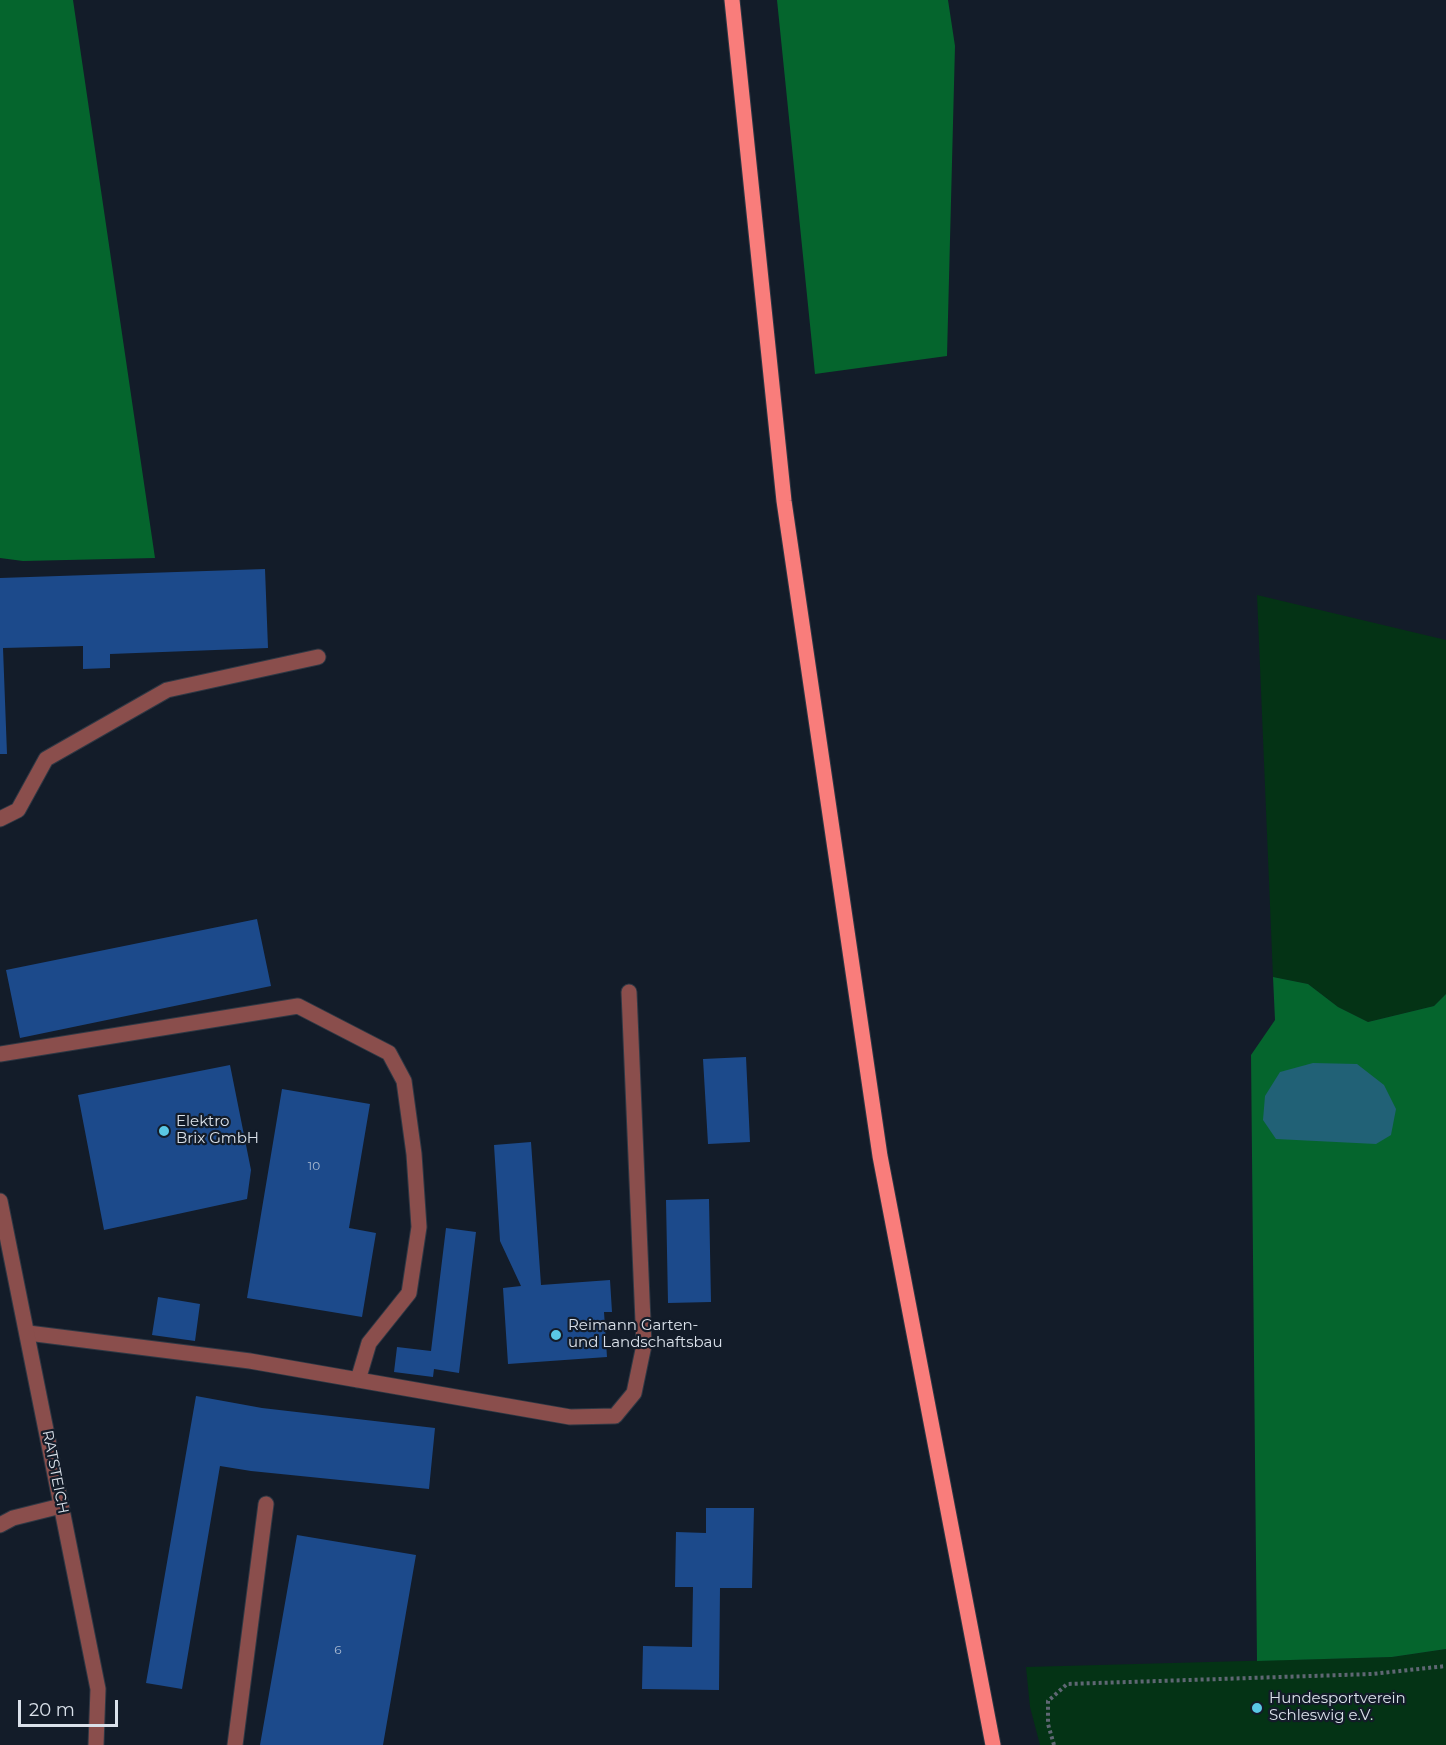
<!DOCTYPE html>
<style>
body{margin:0}
#map{position:relative;width:1446px;height:1745px;overflow:hidden;background:#131c29;font-family:Montserrat,sans-serif}
canvas{display:block}
.scale{position:absolute;left:18px;top:1700px;width:100px;height:27px;box-sizing:border-box;border:3px solid #dae1ea;border-top:0;padding-left:8px;font-size:18px;line-height:21px;white-space:nowrap;color:#dae1ea;-webkit-text-stroke:4px #131c29;paint-order:stroke}
</style>
<div id="map">
<canvas width="1446" height="1745"></canvas>
<div class="scale">20 m</div>
</div>
<script>
const g = document.querySelector('canvas').getContext('2d');
g.lineJoin = 'round';
function fillPath(path, color) {
  g.fillStyle = color;
  g.fill(path, 'evenodd');
}
function shape(rows) {
  const path = new Path2D();
  for (const r of rows) {
    path.moveTo(r[0], r[1]);
    for (let i = 2; i < r.length; i += 2) path.lineTo(r[i], r[i + 1]);
  }
  return path;
}
function trace(path, color, width, dash) {
  g.strokeStyle = color;
  g.lineWidth = width;
  g.lineCap = dash ? 'butt' : 'round';
  g.setLineDash(dash || []);
  g.stroke(path);
}
function write(font, color, halo, rows, align = 'center') {
  g.font = font + ' Montserrat,sans-serif';
  g.lineWidth = 4.5;
  g.setLineDash([]);
  g.textBaseline = 'middle';
  g.strokeStyle = halo;
  g.fillStyle = color;
  for (const [text, x, y, turn = 0] of rows) {
    g.save();
    g.translate(x, y);
    g.rotate((+turn || 0) * Math.PI / 180);
    g.textAlign = isNaN(turn) ? turn : align;
    if (halo) g.strokeText(text, 0, 0);
    g.fillText(text, 0, 0);
    g.restore();
  }
}
const green = shape([
 [1257,595,1446,640,1446,994,1434,1006,1368,1022,1338,1007,1308,984,1273,977],
 [1446,1649,1446,1745,1040,1745,1030,1707,1026,1667,1392,1657]
]);
const forest = shape([
 [0,0,73,0,155,558,23,561,0,558],
 [777,0,948,0,955,46,947,356,815,374],
 [1273,977,1308,984,1338,1007,1368,1022,1434,1006,1446,994,1446,1649,1392,1657,1257,1661,1251,1055,1275,1020]
]);
const water = shape([
 [1313,1063,1357,1064,1384,1085,1396,1109,1391,1135,1376,1144,1276,1139,1263,1120,1265,1096,1280,1072]
]);
const building = shape([
 [265,569,268,648,110,654,110,668,83,669,83,646,3,648,7,754,0,754,0,578],
 [257,919,271,986,20,1038,6,970],
 [746,1057,750,1142,708,1144,703,1059],
 [230,1065,251,1170,247,1199,104,1230,78,1095],
 [282,1089,370,1104,349,1228,376,1233,362,1317,247,1298],
 [531,1142,541,1285,610,1280,612,1312,604,1312,607,1357,508,1364,503,1288,521,1286,500,1241,494,1145],
 [709,1199,711,1302,668,1303,666,1200],
 [446,1228,476,1232,459,1373,434,1369,433,1377,394,1372,397,1347,431,1351],
 [158,1297,200,1304,195,1341,152,1335],
 [196,1396,262,1408,435,1428,429,1489,251,1471,220,1466,182,1689,146,1683],
 [706,1508,754,1508,752,1588,720,1588,719,1690,642,1689,643,1646,692,1647,693,1587,675,1587,676,1532,706,1533],
 [297,1535,416,1555,383,1745,260,1745]
]);
const path = shape([
 [1054,1745,1048,1724,1048,1701,1067,1684,1372,1674,1446,1666]
]);
const service = shape([
 [0,819,18,810,46,759,167,690,318,657],
 [0,1054,298,1006,389,1053,404,1081,414,1154,419,1227,409,1293,369,1343,358,1380],
 [28,1333,250,1361,570,1417,615,1416,634,1393,644,1345,629,992],
 [0,1525,13,1518,61,1506],
 [235,1745,266,1504]
]);
const minor = shape([
 [0,1201,98,1689,96,1745]
]);
const primary = shape([
 [732,0,784,501,880,1156,993,1745]
]);
const markers = [
 [164,1131,6,"#5ac8e5"],
 [556,1335,6,"#5ac8e5"],
 [1257,1708,6,"#5ac8e5"]
];
const numberNames = [
 ["10",314,1166],
 ["6",338,1650]
];
const poiNames = [
 ["Elektro",176,1122],
 ["Brix GmbH",176,1139],
 ["Reimann Garten-",568,1326],
 ["und Landschaftsbau",568,1343],
 ["Hundesportverein",1269,1699],
 ["Schleswig e.V.",1269,1716]
];
const streetNames = [
 ["RATSTEICH",55,1472,79]
];
fillPath(green, '#043315');
fillPath(forest, '#05652d');
fillPath(water, '#216176');
fillPath(building, '#1c4a8b');
trace(service, '#2f3844', 17);
trace(minor, '#2f3844', 17);
trace(primary, '#2f3844', 17);
trace(path, '#5f6773', 4, [3, 3]);
trace(service, '#8a4e4c', 15);
trace(minor, '#8a4e4c', 15);
trace(primary, '#f97d7b', 15);
for (const [x, y, r, color] of markers) {
  const dot = new Path2D();
  dot.arc(x, y, r, 0, 2 * Math.PI);
  g.fillStyle = color;
  g.fill(dot);
  trace(dot, '#131c29', 2);
}
write('12px', '#aabbd2', null, numberNames);
write('15px', '#dae1ea', '#131c29', poiNames, 'left');
write('15px', '#dae1ea', '#131c29', streetNames);
</script>
